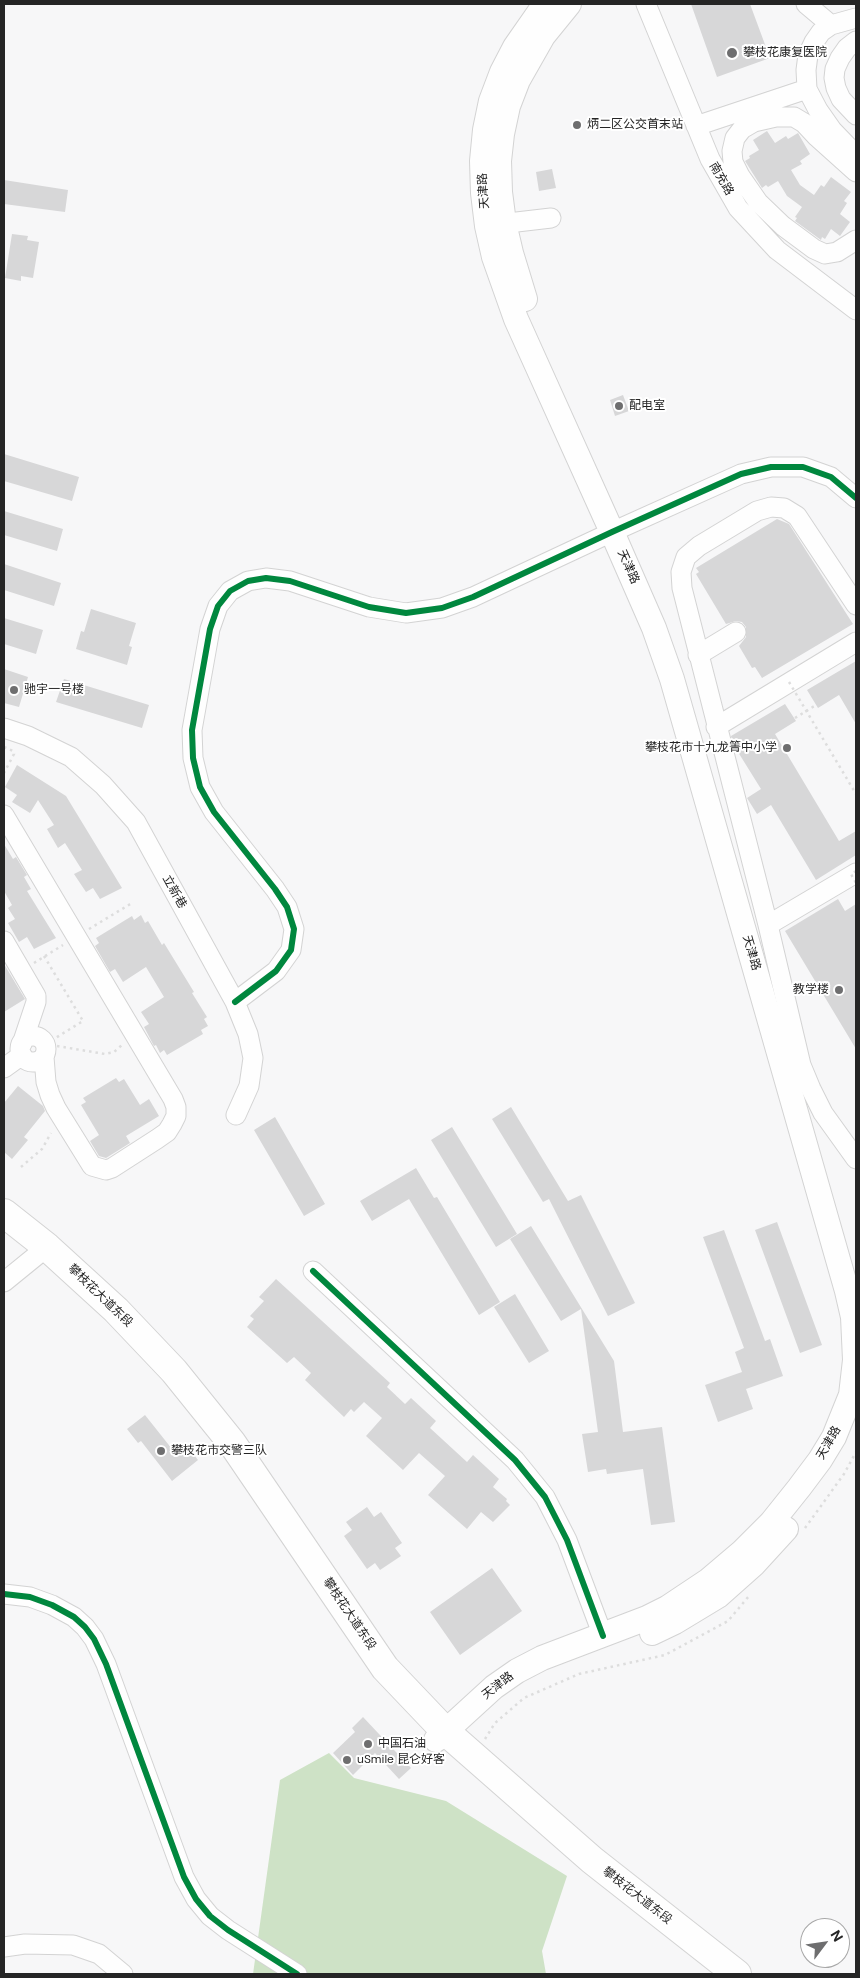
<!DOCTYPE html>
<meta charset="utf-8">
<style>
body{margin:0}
#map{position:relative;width:860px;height:1978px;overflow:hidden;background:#f7f7f8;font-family:"DM Sans",sans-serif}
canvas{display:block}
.frame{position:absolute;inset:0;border:5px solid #252525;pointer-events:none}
.north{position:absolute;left:800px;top:1918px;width:50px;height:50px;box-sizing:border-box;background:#fff;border:1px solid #a8a8a8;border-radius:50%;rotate:59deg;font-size:14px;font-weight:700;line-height:20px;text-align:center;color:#252525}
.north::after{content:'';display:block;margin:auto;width:18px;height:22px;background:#6e6e6f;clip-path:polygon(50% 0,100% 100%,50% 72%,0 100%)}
</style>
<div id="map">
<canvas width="860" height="1978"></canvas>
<div class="frame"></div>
<div class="north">N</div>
</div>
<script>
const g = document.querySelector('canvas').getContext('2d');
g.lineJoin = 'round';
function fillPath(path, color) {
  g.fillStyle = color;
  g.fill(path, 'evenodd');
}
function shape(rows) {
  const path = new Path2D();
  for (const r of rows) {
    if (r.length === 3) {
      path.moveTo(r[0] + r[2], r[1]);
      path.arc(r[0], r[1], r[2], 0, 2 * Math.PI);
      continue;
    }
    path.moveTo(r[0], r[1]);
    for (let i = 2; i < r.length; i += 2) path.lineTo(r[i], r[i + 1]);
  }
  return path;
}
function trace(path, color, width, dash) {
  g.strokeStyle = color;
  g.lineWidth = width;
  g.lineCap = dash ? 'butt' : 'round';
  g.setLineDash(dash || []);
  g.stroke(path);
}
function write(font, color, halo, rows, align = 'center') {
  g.font = font + ' "DM Sans","Noto Sans SC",sans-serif';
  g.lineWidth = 4;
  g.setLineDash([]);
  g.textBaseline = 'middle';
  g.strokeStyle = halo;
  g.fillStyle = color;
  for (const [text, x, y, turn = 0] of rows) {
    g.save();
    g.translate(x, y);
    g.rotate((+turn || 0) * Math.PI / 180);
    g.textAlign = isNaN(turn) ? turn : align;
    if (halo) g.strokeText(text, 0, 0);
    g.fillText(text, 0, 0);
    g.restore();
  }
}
const forest = shape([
 [329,1753,354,1778,446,1801,567,1876,542,1951,546,1974,253,1974,280,1780]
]);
const building = shape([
 [691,4,750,4,770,58,717,77],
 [767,131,775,143,786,136,788,139,798,133,810,154,800,161,802,164,791,170,800,185,814,195,821,185,824,187,831,177,851,192,844,201,847,203,840,214,850,222,840,236,831,229,825,239,822,237,821,240,795,221,797,218,795,217,802,207,787,196,778,181,768,187,766,185,762,188,745,161,750,158,749,156,759,150,753,140],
 [552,169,556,188,539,191,536,172],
 [4,180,68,190,65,212,4,204],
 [12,234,28,236,27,240,39,242,33,278,21,276,21,281,5,278],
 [623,395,629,411,615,416,610,400],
 [4,454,79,477,72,501,4,481],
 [4,511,63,529,57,551,4,535],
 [777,519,789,524,853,624,762,678,755,667,752,668,739,646,746,637,746,627,742,622,736,621,726,624,696,574,699,572,696,568],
 [4,564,61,583,54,606,4,590],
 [91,609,136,623,129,646,132,647,127,665,76,649,81,631,84,632],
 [4,618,43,630,36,654,4,644],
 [856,661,856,724,839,695,818,708,807,690],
 [4,669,28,677,19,707,4,703],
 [64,679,149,705,142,728,56,702],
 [785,704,796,721,775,734,839,841,856,831,856,855,816,880,771,805,757,814,747,798,761,789,733,744,731,736],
 [17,765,66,796,122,888,100,899,93,888,86,892,74,874,82,870,65,843,58,848,47,829,54,825,38,800,30,813,12,802,17,795,5,787],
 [4,844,13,859,16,857,27,875,24,877,31,889,27,891,56,938,34,949,27,937,19,942,8,923,15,919,8,908,12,905,4,891],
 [838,899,845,911,856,904,856,1049,785,931],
 [141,915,145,923,148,921,162,945,164,943,194,992,192,993,207,1017,204,1019,208,1026,201,1030,203,1034,167,1055,164,1050,160,1053,156,1045,154,1046,144,1027,149,1024,141,1012,164,997,146,967,123,982,115,969,110,972,95,946,99,943,96,938,132,916,134,920],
 [4,964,25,999,4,1012],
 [116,1078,119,1082,124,1079,140,1105,149,1099,159,1116,126,1136,130,1143,106,1158,99,1156,90,1141,99,1135,81,1105,86,1102,83,1098],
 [18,1086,43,1106,45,1111,24,1137,28,1140,12,1159,4,1152,4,1103],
 [511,1107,568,1201,581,1195,635,1303,608,1316,549,1199,543,1202,492,1119],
 [275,1117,325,1204,304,1216,254,1130],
 [452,1127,517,1234,496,1247,431,1140],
 [416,1168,434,1198,437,1197,500,1302,479,1315,409,1199,372,1221,360,1201],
 [777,1222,822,1345,800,1353,755,1230],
 [531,1226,614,1361,623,1432,662,1427,675,1522,651,1525,643,1469,607,1474,606,1469,588,1472,582,1434,598,1432,581,1309,561,1321,510,1239],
 [724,1230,765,1341,770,1339,783,1376,746,1389,753,1409,718,1422,705,1385,742,1372,735,1352,744,1348,703,1237],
 [276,1279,390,1383,387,1387,405,1404,411,1398,436,1421,430,1428,467,1462,473,1455,499,1479,493,1487,507,1499,506,1501,510,1505,493,1522,481,1512,467,1529,428,1495,445,1476,419,1453,403,1470,366,1436,382,1418,364,1402,354,1412,351,1409,344,1417,305,1380,311,1373,294,1357,287,1363,247,1327,254,1319,250,1316,264,1301,259,1297],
 [515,1294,549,1351,529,1363,494,1307],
 [145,1415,176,1454,187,1446,198,1460,172,1481,141,1441,138,1443,127,1429],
 [367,1507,374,1517,381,1512,402,1543,395,1548,401,1556,380,1570,375,1563,367,1569,344,1536,352,1530,346,1522],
 [492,1568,522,1611,460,1655,430,1612],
 [363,1717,411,1768,399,1779,375,1753,353,1775,333,1753,355,1732,352,1728]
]);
const path = shape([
 [795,718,816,705],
 [4,747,13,751,14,754,4,773],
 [89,929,132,903],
 [44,956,83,1021,49,1042],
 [34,963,63,945],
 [57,1046,105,1054,114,1052,122,1045],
 [21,1167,42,1149,51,1133],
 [805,1528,844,1474,856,1452],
 [485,1739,495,1723,524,1698,579,1674,665,1655,728,1621,749,1596]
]);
const minor = shape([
 [646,4,710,159,738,208,777,250,856,310],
 [806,4,831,25],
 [856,41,847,48,840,58,835,69,834,78,836,88,841,99,856,115],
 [807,89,806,70,808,55,814,42,821,32,831,25,856,18],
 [696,126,807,89,818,110,832,130,856,155],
 [856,172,817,137,804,123,794,117,776,117,754,122,742,129,735,138,732,151,733,162,740,176,758,202,783,226,814,249,825,254,837,252,856,240],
 [491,225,551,218],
 [856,605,797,516,784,508,771,507,757,511,699,546,686,557,681,572,682,588,768,925,801,1065,811,1089,823,1113,856,1159],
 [698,655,736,632],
 [716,727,856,642],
 [4,728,28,736,71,757,103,785,136,822,235,1002,248,1034,253,1058,249,1086,236,1115],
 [4,815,173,1099,176,1107,176,1116,172,1124,167,1132,157,1139,112,1168,106,1170,92,1166,56,1108,50,1095,46,1082,44,1057],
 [768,925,856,873],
 [4,941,36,996,36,1002,22,1044],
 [235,1002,276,971,291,950,294,929,287,907,275,889,214,812,200,787,193,758,192,730,210,629,218,606,230,591,248,581,266,578,290,581,369,607,406,613,442,608,473,597,612,532,741,474,771,467,803,467,831,477,856,498],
 [33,1049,13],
 [4,1068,22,1055],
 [313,1271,515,1460,545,1497,567,1540,603,1636],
 [4,1282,47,1247],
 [4,1594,30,1597,52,1605,74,1617,85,1627,94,1639,106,1664,184,1877,196,1899,210,1916,228,1930,297,1974],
 [4,1947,25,1944,73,1945,99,1954,123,1974]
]);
const major = shape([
 [525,299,511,253,504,223,500,192,499,161,502,134,508,106,518,80,543,36,569,4],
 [652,1633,675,1622,718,1596,754,1564,786,1529],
 [436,1740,494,1687,517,1671,542,1658,647,1618,667,1608,709,1580,742,1552,771,1523,799,1488,820,1460,834,1437,851,1395,855,1360,853,1317,847,1291,672,679,654,628,612,532,516,319,494,257,487,226,483,193,482,161,485,130,491,101,502,72,515,47,545,4]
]);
const highway = shape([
 [4,1213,47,1247,116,1310,174,1371,232,1443,385,1668,445,1731,592,1860,737,1974]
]);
const pathBridge = shape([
 [789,682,856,794],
 [856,871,851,874,856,883]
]);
const cycleway = shape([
 [235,1002,276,971,291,950,294,929,287,907,275,889,214,812,200,787,193,758,192,730,210,629,218,606,230,591,248,581,266,578,290,581,369,607,406,613,442,608,473,597,612,532,741,474,771,467,803,467,831,477,856,498],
 [313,1271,515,1460,545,1497,567,1540,603,1636],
 [4,1594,30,1597,52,1605,74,1617,85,1627,94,1639,106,1664,184,1877,196,1899,210,1916,228,1930,297,1974]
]);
const markers = [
 [732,53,6,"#6e6e6f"],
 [577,125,5,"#6e6e6f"],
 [619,406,5,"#6e6e6f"],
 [14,690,5,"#6e6e6f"],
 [787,748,5,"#6e6e6f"],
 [839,990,5,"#6e6e6f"],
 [161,1451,5,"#6e6e6f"],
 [368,1744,5,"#6e6e6f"],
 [347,1760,5,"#6e6e6f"]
];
const poiNames = [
 ["攀枝花康复医院",743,53],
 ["炳二区公交首末站",587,125],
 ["配电室",629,406],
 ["驰宇一号楼",24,690],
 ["攀枝花市十九龙箐中小学",777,748,"right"],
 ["教学楼",829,990,"right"],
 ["攀枝花市交警三队",171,1451],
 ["中国石油",378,1744],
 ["uSmile 昆仑好客",357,1760]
];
const streetNames = [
 ["南充路",721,179,60],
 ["天津路",484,191,-94],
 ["天津路",628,567,66],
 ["立新巷",174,892,61],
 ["天津路",751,953,74],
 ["攀枝花大道东段",100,1296,44],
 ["天津路",829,1443,-60],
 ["攀枝花大道东段",349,1614,56],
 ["天津路",498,1686,-38],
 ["攀枝花大道东段",637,1896,38]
];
fillPath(forest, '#cee2c6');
fillPath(building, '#d7d7d8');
trace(minor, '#d3d3d3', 21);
trace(major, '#d3d3d3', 26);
trace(highway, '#d3d3d3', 30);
trace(path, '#ddd', 2.5, [2.5, 4]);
trace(minor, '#fefefe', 19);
trace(major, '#fefefe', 24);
trace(highway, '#fefefe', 28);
trace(pathBridge, '#ddd', 2.5, [2.5, 4]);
trace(cycleway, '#00873e', 6);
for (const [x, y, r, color] of markers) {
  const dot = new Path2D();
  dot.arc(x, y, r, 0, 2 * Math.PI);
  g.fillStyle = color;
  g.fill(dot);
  trace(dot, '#fff', 2);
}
write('12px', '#252525', '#fff', poiNames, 'left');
write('12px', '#252525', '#fff', streetNames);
</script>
